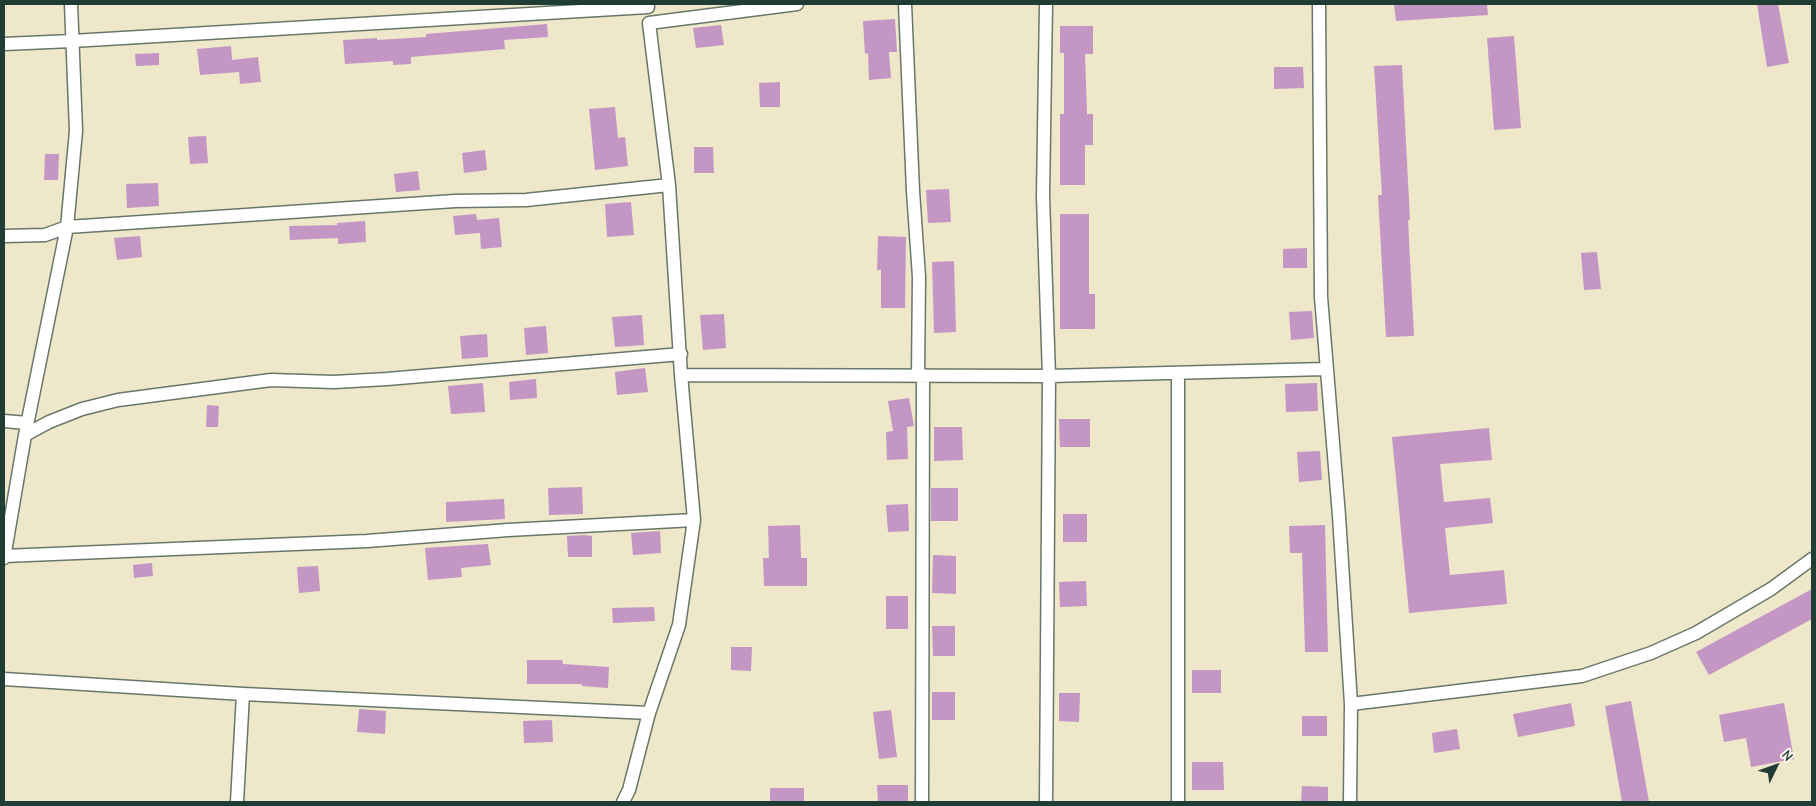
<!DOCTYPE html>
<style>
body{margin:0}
#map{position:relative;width:1816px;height:806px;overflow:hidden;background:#eee7ca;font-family:"Comic Neue",sans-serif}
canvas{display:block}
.frame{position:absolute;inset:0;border:5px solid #1f3d34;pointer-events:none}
.north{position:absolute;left:1751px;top:741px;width:50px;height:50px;-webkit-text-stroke:4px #fbf7ec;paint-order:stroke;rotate:48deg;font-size:14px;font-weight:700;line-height:20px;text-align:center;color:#1f3d34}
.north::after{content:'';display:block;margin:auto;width:18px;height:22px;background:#1f3d34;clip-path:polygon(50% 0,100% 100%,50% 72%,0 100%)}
</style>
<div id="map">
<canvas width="1816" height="806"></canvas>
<div class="frame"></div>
<div class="north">N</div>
</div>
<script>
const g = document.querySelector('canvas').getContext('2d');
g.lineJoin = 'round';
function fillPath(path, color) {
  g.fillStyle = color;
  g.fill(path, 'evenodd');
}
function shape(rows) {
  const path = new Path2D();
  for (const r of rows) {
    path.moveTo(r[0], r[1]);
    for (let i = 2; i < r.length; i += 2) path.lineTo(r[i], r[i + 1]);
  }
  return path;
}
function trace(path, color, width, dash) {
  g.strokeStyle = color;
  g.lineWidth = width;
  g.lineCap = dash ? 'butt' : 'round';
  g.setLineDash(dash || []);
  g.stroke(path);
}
const building = shape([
 [1394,4,1487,4,1488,15,1396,21],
 [1757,4,1778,4,1789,63,1767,67],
 [895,19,897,52,889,52,891,78,869,80,868,53,865,54,863,21],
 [547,24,548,37,504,40,505,49,411,57,411,64,393,65,393,61,345,64,343,40,377,38,377,40,426,37,426,34],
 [721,25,724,45,696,48,693,28],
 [1060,26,1093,26,1093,54,1085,54,1087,114,1093,114,1093,145,1085,145,1085,185,1060,185,1060,114,1064,114,1064,53,1060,53],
 [1514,36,1521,128,1494,130,1487,38],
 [231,46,232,60,258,57,261,82,240,84,239,72,200,75,197,49],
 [159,53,159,65,136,66,135,54],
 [1402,65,1410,220,1408,220,1414,336,1386,337,1378,195,1382,195,1374,66],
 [1274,67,1303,67,1304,88,1274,89],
 [780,82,780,107,760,107,759,83],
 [615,107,618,138,625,137,628,166,595,170,589,109],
 [206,136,208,163,190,164,188,137],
 [694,147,713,147,714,173,694,173],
 [485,150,487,170,464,173,462,153],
 [45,154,59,154,58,180,44,180],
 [418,171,420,190,396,192,394,174],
 [158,183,159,206,127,208,126,184],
 [949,189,951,222,928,223,926,190],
 [631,202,634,235,607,237,605,204],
 [476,214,477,220,499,218,502,247,481,249,480,233,455,235,453,216],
 [1060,214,1089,214,1089,294,1095,294,1095,329,1060,329],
 [365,221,366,242,338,244,338,238,290,240,289,226,337,225,337,223],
 [140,236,142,257,117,260,114,238],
 [878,236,906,237,905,308,881,308,881,270,877,270],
 [1307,248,1307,268,1283,268,1283,249],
 [1597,252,1601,289,1584,290,1581,253],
 [954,261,956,332,934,333,932,262],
 [1312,311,1314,338,1291,340,1289,312],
 [724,314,726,348,703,350,700,315],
 [642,315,644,345,615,347,612,317],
 [546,326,548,353,526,355,524,328],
 [487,334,488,357,462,359,460,336],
 [645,368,648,392,617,395,615,372],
 [536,379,537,398,510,400,509,382],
 [483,383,485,412,451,414,448,386],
 [1317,383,1318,411,1286,412,1285,384],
 [909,398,914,426,907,427,908,459,887,460,886,432,893,431,888,401],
 [207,405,219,406,218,427,206,427],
 [1059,419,1090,419,1090,447,1060,447],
 [934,427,962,427,963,460,934,461],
 [1489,428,1492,460,1440,464,1444,502,1490,498,1493,523,1445,528,1450,575,1504,570,1507,604,1409,613,1392,437],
 [1320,451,1322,480,1299,482,1297,452],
 [582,487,583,514,549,515,548,488],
 [931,488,958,488,958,521,931,521],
 [504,499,505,519,446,522,446,502],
 [908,504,909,531,888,532,886,505],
 [1063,514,1087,514,1087,542,1063,542],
 [800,525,801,558,807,558,807,586,764,586,763,558,769,558,768,526],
 [1325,525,1328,652,1305,652,1302,553,1290,553,1289,526],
 [660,531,661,553,633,555,631,533],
 [584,535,592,536,592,557,568,557,567,536],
 [488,544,491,565,461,568,462,577,428,580,425,548],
 [933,555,956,556,956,594,932,593],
 [152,563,153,576,134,578,133,565],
 [318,566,320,591,299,593,297,567],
 [1086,581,1087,606,1060,607,1059,582],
 [1812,589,1812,619,1709,675,1696,652],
 [886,596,908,596,908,629,886,629],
 [654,607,655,621,613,623,612,608],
 [932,626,955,626,955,656,933,656],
 [731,647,752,647,751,671,731,670],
 [527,660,562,660,563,664,609,667,608,688,582,686,582,684,527,684],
 [1192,670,1221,670,1221,693,1192,693],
 [932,692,955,692,955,720,932,720],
 [1059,693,1080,693,1079,722,1059,721],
 [1631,701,1649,802,1622,802,1605,706],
 [1571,703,1575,726,1518,737,1513,714],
 [1784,703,1794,759,1751,767,1746,738,1724,742,1719,715],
 [359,709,386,711,385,734,357,732],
 [891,710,897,757,879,759,873,712],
 [1302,716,1327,716,1327,736,1302,736],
 [552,720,553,742,524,743,523,721],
 [1457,729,1460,749,1434,753,1432,733],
 [1192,762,1223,762,1224,790,1192,790],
 [877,785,908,785,908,802,878,802],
 [1302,786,1328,787,1328,802,1301,802],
 [770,788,804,788,804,802,770,802]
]);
const street = shape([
 [797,4,649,23,669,185,681,375,1049,376,1326,369],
 [905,4,913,191,919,277,918,375],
 [1046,4,1043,196,1049,376,1046,802],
 [1319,4,1321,297,1339,516,1351,704,1350,802],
 [4,44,72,41,648,7],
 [4,236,45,235,67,227,455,201,526,200,669,185],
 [1178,373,1178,802],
 [4,421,27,423],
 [25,435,49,422,82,409,118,400,271,380,334,382,387,379,681,354],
 [4,556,367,541,508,530,694,520],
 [4,558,25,435,67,227,76,131,71,4],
 [4,679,243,694,649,713],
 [1351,704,1582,676,1651,653,1696,633,1771,589,1812,559],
 [237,802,243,694],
 [623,802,629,790,649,713,679,625,694,520,681,375],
 [922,802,923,375]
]);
fillPath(building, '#c496c4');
trace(street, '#677868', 15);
trace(street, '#fff', 12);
</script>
